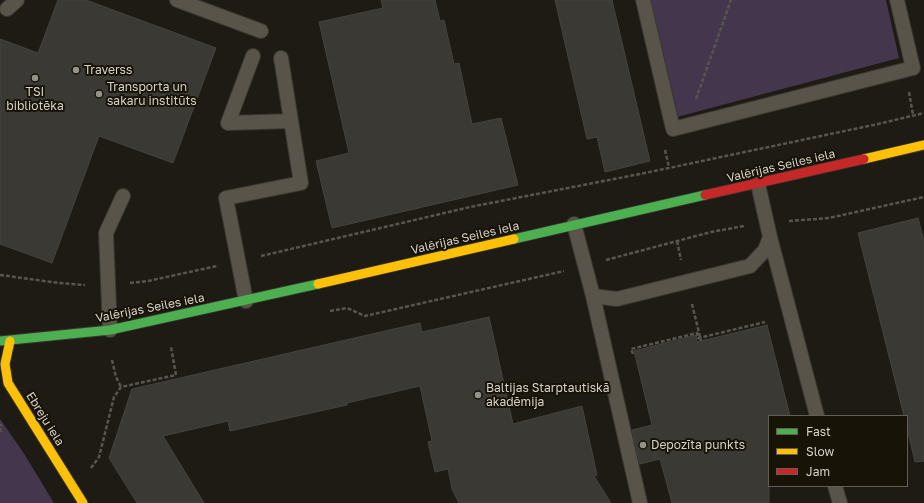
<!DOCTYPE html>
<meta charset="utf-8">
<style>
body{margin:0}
#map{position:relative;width:924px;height:503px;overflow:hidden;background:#1d1b14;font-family:"Golos Text",sans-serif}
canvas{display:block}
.legend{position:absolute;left:768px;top:415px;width:140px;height:72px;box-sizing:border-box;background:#181307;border:1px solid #645f55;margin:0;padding:5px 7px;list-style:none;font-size:12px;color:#d5d2ca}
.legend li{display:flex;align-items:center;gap:8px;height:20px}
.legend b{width:20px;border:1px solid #645f55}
</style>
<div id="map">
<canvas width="924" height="503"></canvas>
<ul class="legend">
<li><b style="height:5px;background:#4caf50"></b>Fast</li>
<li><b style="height:5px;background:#ffc107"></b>Slow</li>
<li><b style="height:5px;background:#c62828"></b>Jam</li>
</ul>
</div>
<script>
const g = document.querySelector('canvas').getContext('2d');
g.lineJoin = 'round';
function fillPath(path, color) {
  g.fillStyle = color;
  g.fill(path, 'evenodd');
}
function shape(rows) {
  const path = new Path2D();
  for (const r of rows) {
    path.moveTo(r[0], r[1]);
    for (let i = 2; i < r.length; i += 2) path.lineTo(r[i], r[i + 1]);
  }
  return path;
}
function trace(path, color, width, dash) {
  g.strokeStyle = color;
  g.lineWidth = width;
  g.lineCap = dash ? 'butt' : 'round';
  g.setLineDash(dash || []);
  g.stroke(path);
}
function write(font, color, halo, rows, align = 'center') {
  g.font = font + ' "Golos Text",sans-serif';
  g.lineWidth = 4;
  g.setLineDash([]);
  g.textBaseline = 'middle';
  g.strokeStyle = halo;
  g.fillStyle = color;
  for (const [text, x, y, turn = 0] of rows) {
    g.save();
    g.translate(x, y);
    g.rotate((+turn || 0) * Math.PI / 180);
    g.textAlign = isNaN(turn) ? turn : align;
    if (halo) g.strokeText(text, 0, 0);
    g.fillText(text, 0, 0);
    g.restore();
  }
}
const green = shape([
 [650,0,886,0,899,58,677,117],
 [0,419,23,452,54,503,0,503]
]);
const building = shape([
 [58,0,86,0,216,48,173,163,99,136,52,263,0,244,0,39,38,53,58,0],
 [381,0,435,0,440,21,444,20,454,64,459,63,472,124,501,118,518,185,332,228,316,161,349,153,319,22,383,8,381,0],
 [555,0,612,0,650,161,605,172,597,137,587,139,555,0],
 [918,218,924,241,924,461,915,462,907,428,907,416,904,416,858,233,918,218],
 [489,317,513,424,582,406,597,475,594,476,611,503,459,503,452,489,448,469,435,472,428,442,432,441,420,386,347,403,347,405,230,431,228,421,163,436,204,503,137,503,109,458,132,389,420,323,422,332,489,317],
 [767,325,790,416,769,416,769,503,672,503,660,459,640,464,636,449,632,430,652,425,634,351,696,335,697,342,767,325]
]);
const path = shape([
 [909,92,913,115],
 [696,99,731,0],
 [665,150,669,167],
 [789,221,829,218,924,197],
 [677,241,681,260],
 [261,256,470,207,645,173,878,124,924,113],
 [606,260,711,232,744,226],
 [0,275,59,283,85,285],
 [130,283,148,281,217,266],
 [692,304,701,341],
 [330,311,347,308,365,316,564,271],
 [633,354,631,349,697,333,698,338,699,338,765,322],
 [112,360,116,377,121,387],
 [0,432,1,424],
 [91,468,99,457,114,397,121,387,176,375,171,347]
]);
const lane = shape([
 [177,0,261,31],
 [643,0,673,129,913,68,897,0],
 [7,9,17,0],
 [253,56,228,123,291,121],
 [574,224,593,296,640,503],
 [770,237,817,416],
 [593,296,617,299,750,266,765,250,770,237,758,184],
 [246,301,226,198,301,183,281,58],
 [110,330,106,233,123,196],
 [835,486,840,503]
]);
const fast = shape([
 [514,239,705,195],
 [0,341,110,330,318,284]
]);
const slow = shape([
 [864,159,924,145],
 [318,284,514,239],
 [10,341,5,364,8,383,83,503]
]);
const jam = shape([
 [705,195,864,159]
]);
const markers = [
 [76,70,4,"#95928a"],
 [35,78,4,"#95928a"],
 [99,94,4,"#95928a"],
 [478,395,4,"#95928a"],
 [643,445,4,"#95928a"]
];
const poiNames = [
 ["Traverss",84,70],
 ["Transporta un",107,87],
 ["sakaru institūts",107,101],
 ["TSI",35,92,"center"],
 ["bibliotēka",35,106,"center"],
 ["Baltijas Starptautiskā",486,388],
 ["akadēmija",486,402],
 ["Depozīta punkts",651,445]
];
const streetNames = [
 ["Valērijas Seiles iela",781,166,-13],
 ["Valērijas Seiles iela",465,238,-13],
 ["Valērijas Seiles iela",150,308,-11],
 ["Ebreju iela",45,419,58]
];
fillPath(green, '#44364c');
fillPath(building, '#3b3933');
trace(building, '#45433e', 1);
trace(lane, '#3a3732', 16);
trace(fast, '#3a3732', 11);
trace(slow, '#3a3732', 11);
trace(jam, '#3a3732', 11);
trace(path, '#58554d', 2.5, [4, 2]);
trace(lane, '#585449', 14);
trace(fast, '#4caf50', 9);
trace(slow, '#ffc107', 9);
trace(jam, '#c62828', 9);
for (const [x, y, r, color] of markers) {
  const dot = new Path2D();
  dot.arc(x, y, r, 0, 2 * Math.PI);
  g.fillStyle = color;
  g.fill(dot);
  trace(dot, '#181307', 1.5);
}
write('12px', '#d5d2ca', '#181307', poiNames, 'left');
write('12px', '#d5d2ca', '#181307', streetNames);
</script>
